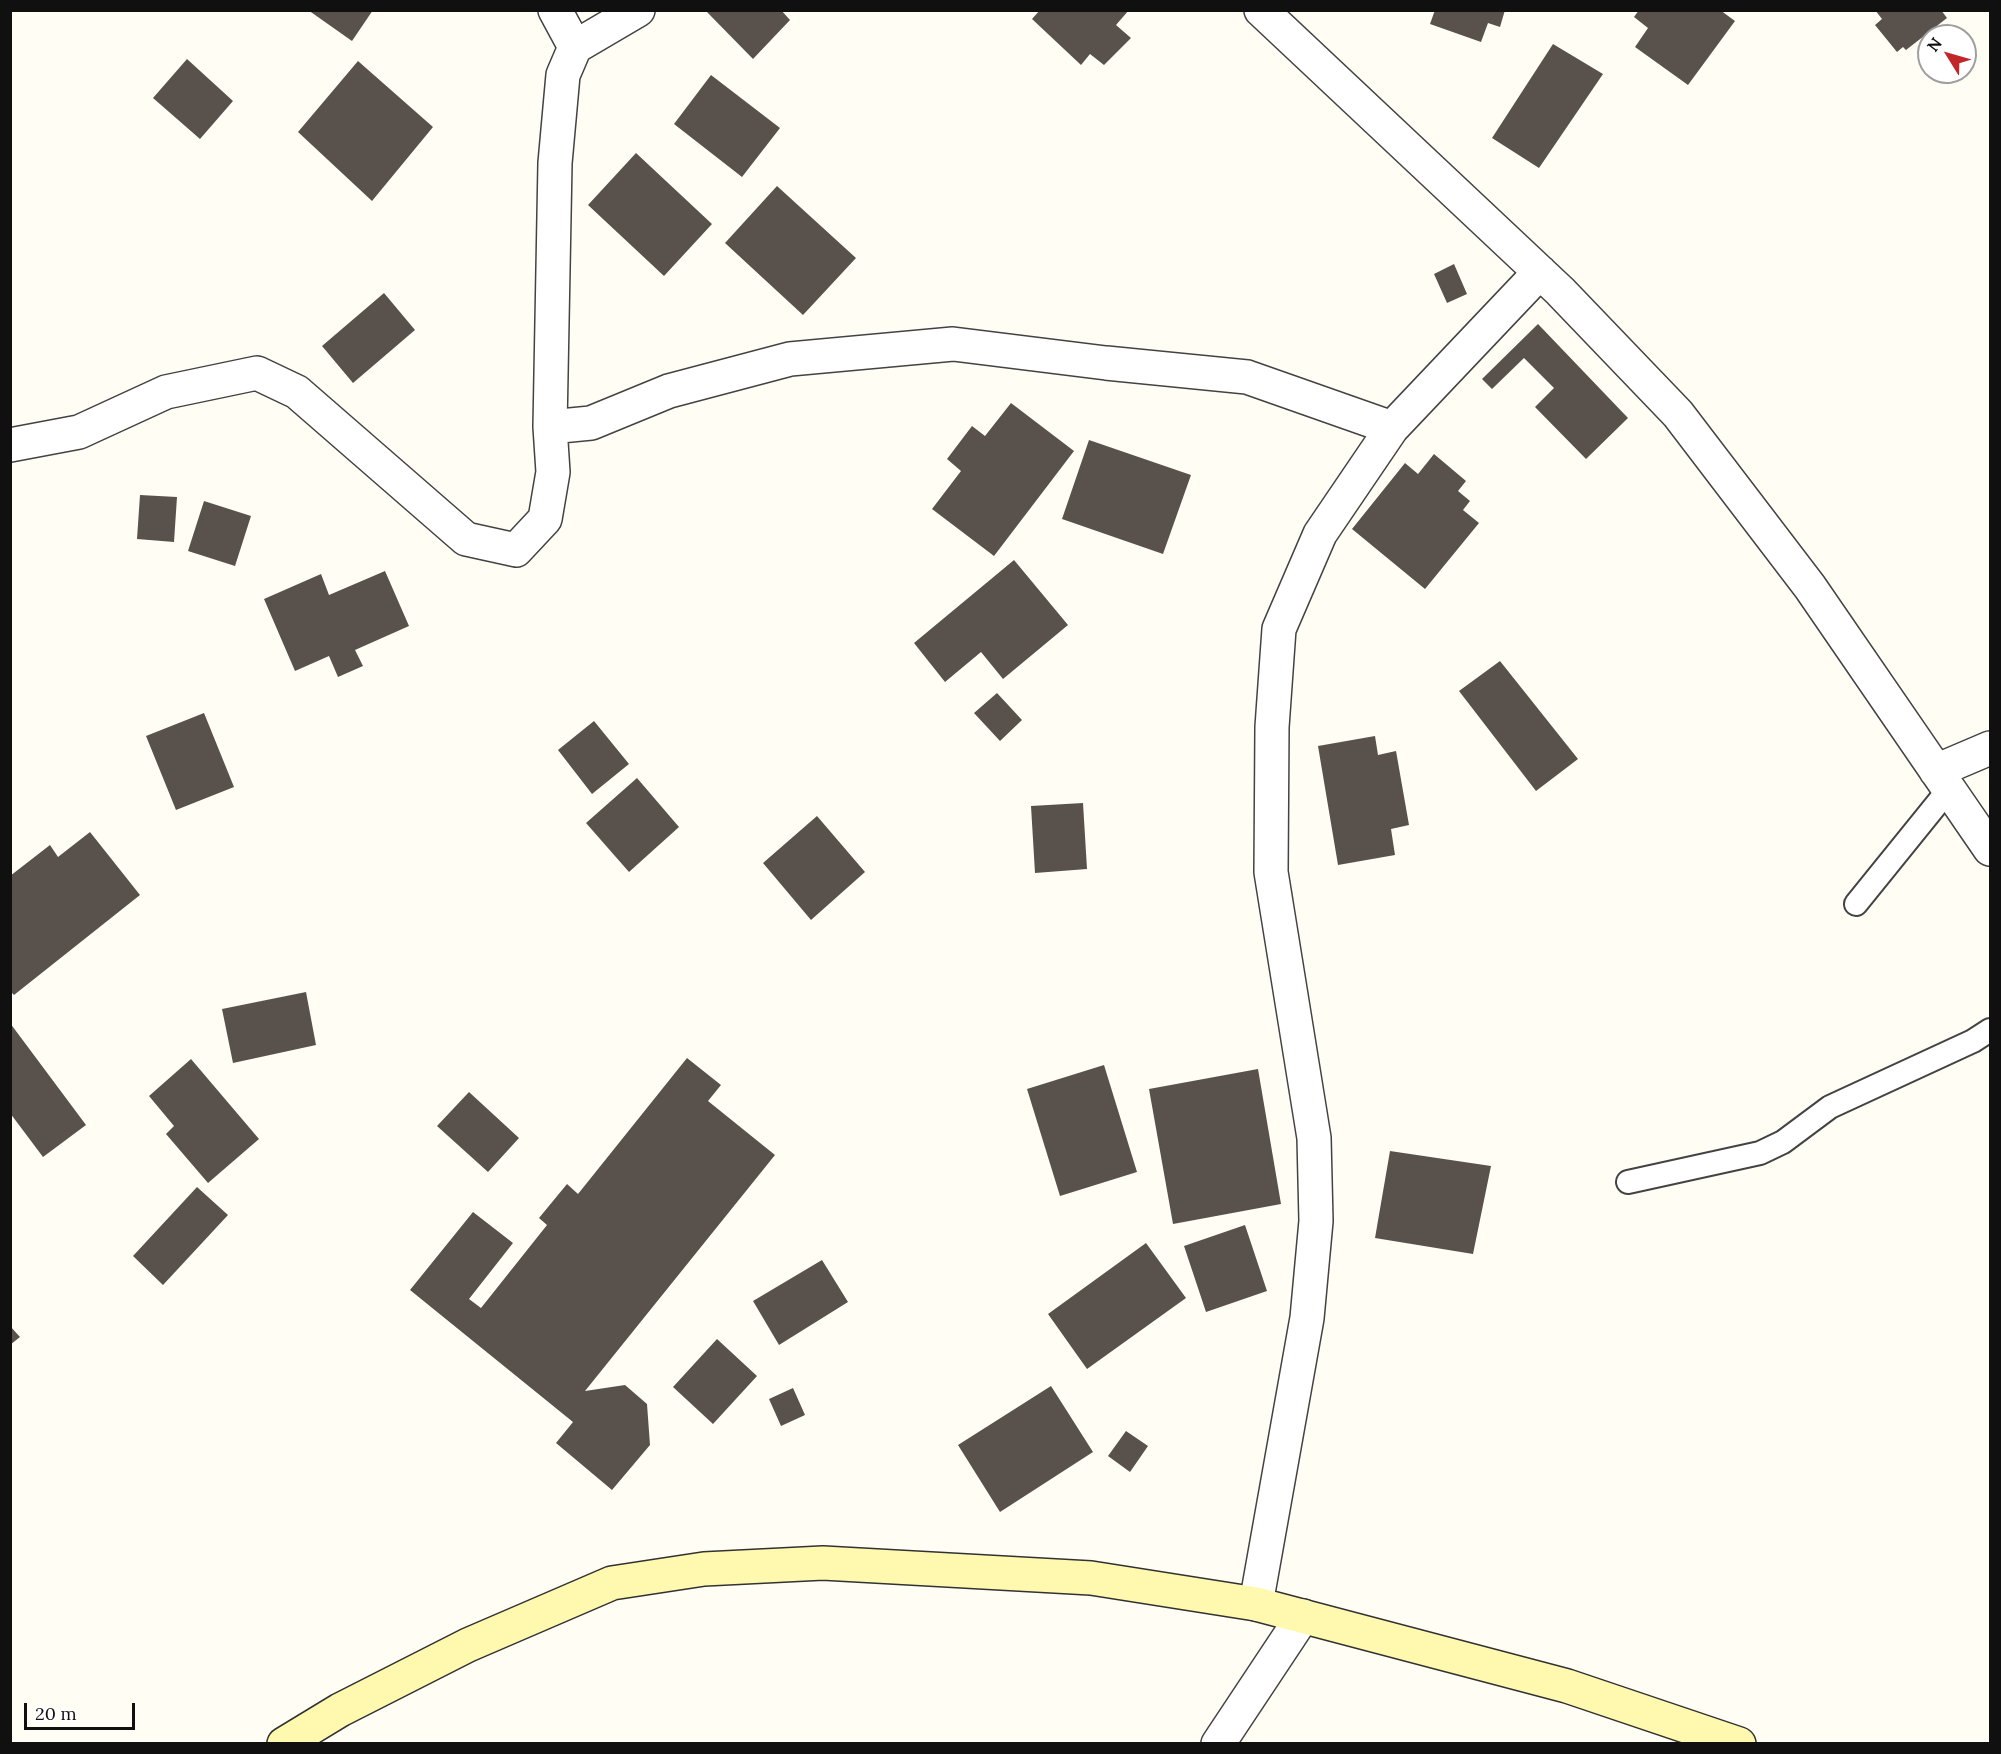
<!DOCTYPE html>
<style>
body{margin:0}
#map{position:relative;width:2001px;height:1754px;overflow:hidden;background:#fffdf4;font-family:Lora,serif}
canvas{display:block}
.frame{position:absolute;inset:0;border:12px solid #101010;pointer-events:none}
.north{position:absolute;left:1917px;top:24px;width:60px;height:60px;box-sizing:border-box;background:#fff;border:2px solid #9f9f9f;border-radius:50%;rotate:307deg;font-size:16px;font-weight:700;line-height:24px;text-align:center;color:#101010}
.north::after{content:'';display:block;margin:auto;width:21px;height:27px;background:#c32628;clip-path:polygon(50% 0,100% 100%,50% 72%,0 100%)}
.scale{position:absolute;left:24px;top:1703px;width:111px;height:27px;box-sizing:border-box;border:3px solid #101010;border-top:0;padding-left:8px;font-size:18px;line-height:21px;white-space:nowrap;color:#101010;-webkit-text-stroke:4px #fff;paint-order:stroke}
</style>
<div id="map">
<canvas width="2001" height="1754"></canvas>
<div class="frame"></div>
<div class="north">N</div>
<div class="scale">20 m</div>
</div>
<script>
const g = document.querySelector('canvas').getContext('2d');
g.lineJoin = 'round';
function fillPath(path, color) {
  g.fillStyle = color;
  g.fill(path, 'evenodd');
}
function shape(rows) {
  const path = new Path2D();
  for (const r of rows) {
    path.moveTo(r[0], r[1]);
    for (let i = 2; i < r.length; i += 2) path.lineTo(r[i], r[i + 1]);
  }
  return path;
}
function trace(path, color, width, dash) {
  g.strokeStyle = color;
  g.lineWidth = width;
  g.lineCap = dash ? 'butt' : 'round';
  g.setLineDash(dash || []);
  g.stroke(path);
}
const building = shape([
 [308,10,373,10,352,41],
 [705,10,781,10,790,20,753,59],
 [1040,10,1129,10,1116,25,1131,38,1104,65,1090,54,1081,65,1032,19],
 [1435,10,1505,10,1500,27,1488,23,1481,42,1430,24],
 [1639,10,1720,10,1735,21,1688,85,1635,47,1648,28,1634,17],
 [1875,10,1941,10,1947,18,1906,50,1903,47,1897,52,1875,25,1882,19],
 [1553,44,1603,74,1539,168,1492,138],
 [187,59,233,101,200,139,153,98],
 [358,61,433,127,372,201,298,132],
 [711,75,780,128,742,177,674,124],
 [636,153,712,224,664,276,588,205],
 [777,186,856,258,803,315,725,243],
 [1454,264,1467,294,1447,303,1434,274],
 [384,293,415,330,353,383,322,346],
 [1538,324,1628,418,1586,459,1535,407,1554,388,1524,358,1492,389,1482,379],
 [1011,403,1074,451,994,556,932,509,961,471,947,459,972,426,985,436],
 [1089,440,1191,475,1163,554,1062,519],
 [1434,454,1466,481,1458,491,1470,501,1463,510,1479,523,1425,589,1352,529,1405,463,1418,474],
 [140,495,177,497,174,542,137,539],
 [204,501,251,516,235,566,188,551],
 [1014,560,1068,625,1003,679,981,652,945,682,914,643],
 [385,571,409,626,355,650,363,666,338,677,329,656,295,671,264,599,321,574,329,595],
 [1500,661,1578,759,1536,791,1459,691],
 [997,693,1022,720,1000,741,974,713],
 [204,713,234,787,176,810,146,736],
 [594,721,629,764,592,794,558,750],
 [1375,736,1378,755,1396,751,1409,825,1391,829,1395,855,1338,865,1318,746],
 [637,778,679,827,629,872,586,823],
 [1083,803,1087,869,1035,873,1031,806],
 [817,816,865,872,811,920,763,863],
 [90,832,140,895,14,995,10,991,10,876,50,845,58,857],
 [306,992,316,1045,233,1063,222,1009],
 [10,1023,86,1125,43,1157,10,1113],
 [687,1058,721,1085,708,1101,775,1155,585,1391,625,1385,647,1404,650,1445,612,1490,556,1443,573,1422,410,1290,473,1212,513,1243,469,1299,481,1308,547,1225,539,1218,567,1184,578,1194],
 [191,1059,259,1139,208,1183,166,1134,174,1126,149,1096],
 [1104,1065,1137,1172,1060,1196,1027,1089],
 [1258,1069,1281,1204,1173,1224,1149,1089],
 [469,1092,519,1138,488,1172,437,1126],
 [1390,1151,1491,1166,1473,1254,1375,1238],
 [197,1187,228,1215,163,1285,133,1256],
 [1245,1225,1267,1291,1206,1312,1184,1246],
 [1146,1243,1186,1298,1087,1369,1048,1314],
 [822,1260,848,1302,779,1345,753,1301],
 [10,1326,20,1337,10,1345],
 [717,1339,757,1376,713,1424,673,1387],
 [1051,1386,1093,1452,1000,1512,958,1445],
 [793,1388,805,1415,781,1426,769,1399],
 [1126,1431,1148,1446,1130,1472,1108,1456]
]);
const service = shape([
 [1856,904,1949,789],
 [1628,1182,1760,1153,1783,1142,1830,1107,1973,1041,1990,1030]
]);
const minor = shape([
 [555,10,575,47],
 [1261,10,1560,291,1678,414,1810,587,1990,849],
 [550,427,591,423,669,391,790,359,953,344,1106,363,1247,377,1392,428],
 [10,445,79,432,166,392,257,373,297,392,466,539,516,550,545,519,553,472,550,427,555,163,563,75,575,47,638,10],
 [1936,771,1990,748],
 [1256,1604,1307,1318,1316,1221,1314,1138,1271,872,1272,727,1279,629,1320,534,1392,428,1540,272],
 [1218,1744,1303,1616]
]);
const secondary = shape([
 [284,1744,340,1710,468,1645,612,1583,704,1569,823,1563,1091,1578,1256,1604,1567,1686,1739,1744]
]);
fillPath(building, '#59524c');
trace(service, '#434343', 26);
trace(minor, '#434343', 36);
trace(secondary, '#323232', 36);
trace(service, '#fff', 22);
trace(minor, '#fff', 33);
trace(secondary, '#fff9af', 33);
</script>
